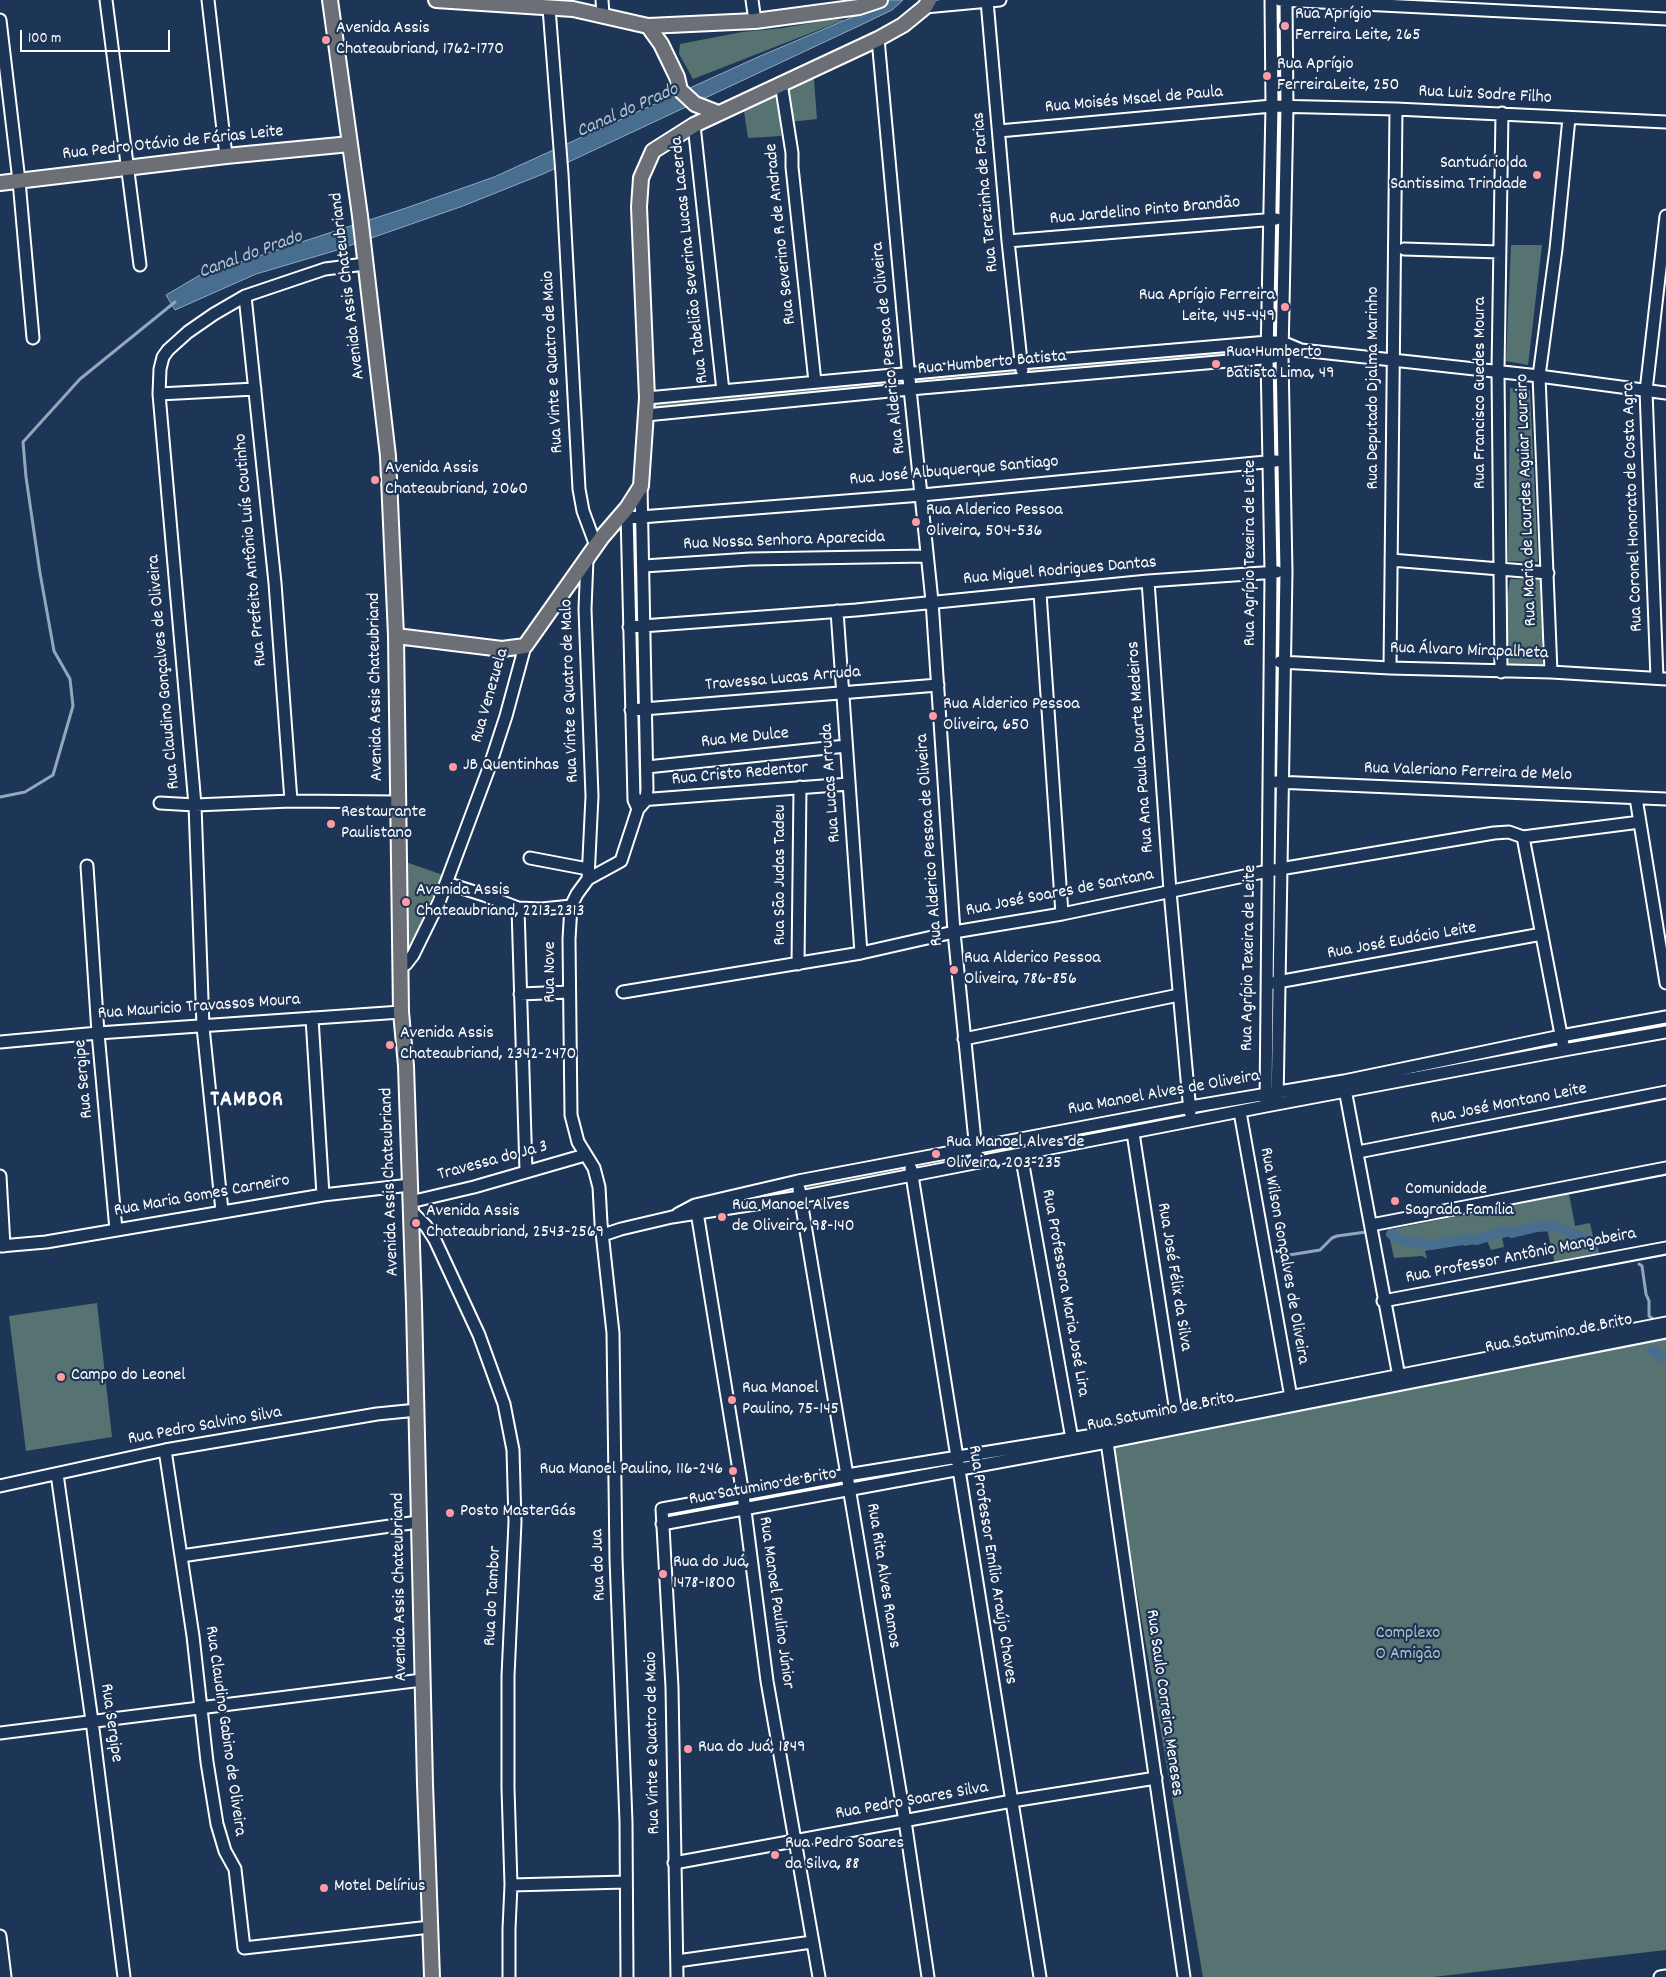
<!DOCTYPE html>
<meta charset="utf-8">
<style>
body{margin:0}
#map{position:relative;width:1666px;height:1977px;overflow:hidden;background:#1d3557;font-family:Dekko,sans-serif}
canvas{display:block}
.scale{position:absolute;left:20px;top:30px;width:150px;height:22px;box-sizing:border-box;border:2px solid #fff;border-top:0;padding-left:6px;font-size:15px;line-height:18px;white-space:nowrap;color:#fff;-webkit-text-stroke:4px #1d3557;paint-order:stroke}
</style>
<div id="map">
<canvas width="1666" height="1977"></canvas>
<div class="scale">100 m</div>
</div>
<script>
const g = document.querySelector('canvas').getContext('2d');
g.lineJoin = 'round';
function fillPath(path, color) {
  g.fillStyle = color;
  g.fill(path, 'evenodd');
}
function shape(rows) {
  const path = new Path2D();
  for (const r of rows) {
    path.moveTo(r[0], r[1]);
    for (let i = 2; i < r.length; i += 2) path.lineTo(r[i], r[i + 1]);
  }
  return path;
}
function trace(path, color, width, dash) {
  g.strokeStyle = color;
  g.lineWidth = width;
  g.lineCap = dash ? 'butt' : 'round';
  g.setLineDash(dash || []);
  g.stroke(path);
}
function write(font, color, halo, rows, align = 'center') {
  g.font = font + ' Dekko,sans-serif';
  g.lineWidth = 4.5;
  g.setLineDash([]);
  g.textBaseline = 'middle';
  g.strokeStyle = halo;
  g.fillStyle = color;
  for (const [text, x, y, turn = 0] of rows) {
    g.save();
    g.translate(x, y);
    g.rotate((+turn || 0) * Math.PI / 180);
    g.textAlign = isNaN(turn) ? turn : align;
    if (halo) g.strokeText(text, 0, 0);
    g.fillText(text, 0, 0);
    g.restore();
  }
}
const green = shape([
 [832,19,844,20,693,79,679,54,680,44,742,32,783,28],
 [813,67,817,119,780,123,781,136,748,138,742,98],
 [1511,245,1542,245,1528,365,1506,361],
 [1263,345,1264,355,1026,376,1024,366],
 [1270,360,1280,360,1281,457,1271,458],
 [1019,366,1021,376,914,386,914,377],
 [906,377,908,387,648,412,649,400],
 [1510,388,1530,390,1538,562,1508,561],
 [1280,462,1283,570,1274,570,1272,463],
 [1274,574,1283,575,1283,659,1273,659],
 [1510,579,1540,580,1543,668,1505,666,1505,616],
 [1272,664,1282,665,1280,780,1271,780],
 [403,861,443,875,409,948],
 [1187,1110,1189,1119,980,1158,978,1148],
 [906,1163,909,1173,801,1194,800,1184],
 [1569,1194,1575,1226,1590,1223,1597,1256,1555,1264,1547,1229,1502,1238,1504,1247,1491,1250,1487,1241,1464,1246,1462,1242,1425,1251,1427,1259,1422,1256,1394,1258,1388,1230],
 [97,1303,112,1437,26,1451,9,1316],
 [1666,1331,1666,1950,1433,1977,1203,1977,1111,1441]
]);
const water = shape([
 [884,0,903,0,892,10,865,23,543,174,463,206,334,251,256,274,175,310,166,295,200,275,406,208,494,177,758,57,862,13,884,0]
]);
const stream = shape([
 [0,797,25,792,53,775,73,706,70,679,54,651,40,573,26,477,23,442,80,379,175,302],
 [1283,1256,1320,1250,1332,1238,1337,1236,1366,1232],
 [1639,1264,1642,1266,1646,1294,1649,1301,1649,1316,1657,1322]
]);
const canal = shape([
 [1391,1234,1403,1241,1431,1245,1468,1239,1477,1240,1501,1232,1508,1231,1512,1233,1537,1227,1555,1226,1583,1238,1592,1246,1594,1253],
 [1653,1351,1666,1359]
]);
const minor = shape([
 [106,0,140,265],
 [208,0,226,156],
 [602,0,603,15],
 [752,0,755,21],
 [1280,0,1666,19],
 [987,1,1008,241,1022,370],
 [925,7,1000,0],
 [549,8,562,174,579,489,583,511,596,546],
 [0,20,19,181,33,338],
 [878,39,910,389,932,601,954,932,977,1161],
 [781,83,792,153,792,167,815,382],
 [694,125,723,391],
 [999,131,1272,106,1396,109,1666,122],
 [1008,241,1276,219],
 [1404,249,1500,252],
 [245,296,275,583,291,801],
 [159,394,255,389],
 [647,398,1021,363,1268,342,1282,342,1301,350,1539,376,1666,393],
 [646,415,910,389,1274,357],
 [627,513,634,800,638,809],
 [628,518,922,495,1276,461],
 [587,559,585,609,592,796,588,879],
 [1391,560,1548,573],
 [644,566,750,559,927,556],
 [1148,581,1170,891,1190,1112],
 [1040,593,1062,914],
 [837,611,861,953],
 [629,627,856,610,1148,581,1277,572],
 [1280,662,1390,668,1551,672,1666,679],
 [1390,668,1396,109],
 [1501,672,1498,371,1502,113],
 [1551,672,1539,376,1556,249,1569,118],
 [1657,678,1646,391,1666,216],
 [631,710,938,685],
 [647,767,846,746],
 [1276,782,1666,799],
 [1636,798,1666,983],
 [640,800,849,784],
 [160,803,195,805,291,801,398,802],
 [1523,837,1640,822],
 [530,858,588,869],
 [87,866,98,1033,116,1230],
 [446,883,484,895,518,908,542,909,571,906],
 [518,908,526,1171],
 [798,964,800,787],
 [401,967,406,964,413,955,439,902,489,768,506,716,525,646],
 [1272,983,1542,934],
 [623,992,861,953,954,932,1062,914,1268,871,1494,833,1509,832,1523,837,1564,1050],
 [520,994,569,992],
 [312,1018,323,1195],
 [964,1039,1179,995],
 [0,1042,98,1033,401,1012],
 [1344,1084,1400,1382],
 [1277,1104,1286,572,1282,356,1287,107,1286,0],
 [1266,1106,1271,572,1267,357,1272,106,1271,0],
 [1240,1112,1292,1403],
 [1133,1133,1178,1425],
 [1358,1152,1666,1092],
 [1021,1154,1072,1439],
 [911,1169,1040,1977],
 [0,1176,4,1246],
 [799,1189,905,1821,928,1977],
 [410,1202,474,1187,585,1155],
 [696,1206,743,1495,767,1681,819,1977],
 [222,1211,203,1027,195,805,159,394,160,369,163,357,168,350,188,332,214,314,245,296,325,269,365,264],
 [411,1211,426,1226,435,1240,479,1335,504,1404,513,1450,515,1522,508,1676,508,1788,511,1885,509,1929,509,1977],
 [678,1214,695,1205,798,1181,1190,1107,1344,1081,1561,1036,1666,1017],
 [1371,1225,1666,1168],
 [603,1235,621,1229,672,1217,800,1197,1266,1106,1564,1050,1666,1032],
 [0,1246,46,1242,323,1195,410,1185],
 [1383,1301,1666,1248],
 [1106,1435,1184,1977],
 [165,1450,193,1636,207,1762,217,1824,225,1851,235,1869,244,1948,430,1927],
 [57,1474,92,1721,124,1977],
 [0,1486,165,1450,377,1414,417,1410],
 [662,1524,1107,1442,1666,1332],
 [181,1556,418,1522],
 [0,1733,422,1680],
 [674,1863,1012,1801,1156,1778],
 [511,1885,626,1882],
 [0,1936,5,1977],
 [677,1961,812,1942],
 [627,1977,626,1822,616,1559,613,1333,601,1223,599,1187,594,1168,578,1142,571,1115,569,939,571,906,577,894,588,879,621,861,638,809,646,800,647,789,641,486],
 [677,1977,672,1687,662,1509,847,1475,1106,1433,1666,1323],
 [1660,1977,1666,1976]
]);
const major = shape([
 [330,0,360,216,388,456,396,636,401,1012,406,1066,414,1305,425,1784,432,1977],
 [436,0,573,9,648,26,755,21,859,7,880,0],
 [648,26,661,44,677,77,680,90,695,104,718,113],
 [0,183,226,156,350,144],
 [396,636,502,649,525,646,602,537,627,508,641,486,647,398,639,207,641,178,653,151,694,125,878,39,903,25,925,7,929,0]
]);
const markers = [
 [1285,26,5,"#ff9aa2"],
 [326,40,5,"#ff9aa2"],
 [1267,76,5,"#ff9aa2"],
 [1537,175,5,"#ff9aa2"],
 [1285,307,5,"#ff9aa2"],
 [1216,364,5,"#ff9aa2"],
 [375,480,5,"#ff9aa2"],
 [916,522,5,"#ff9aa2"],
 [933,716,5,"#ff9aa2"],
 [453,767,5,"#ff9aa2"],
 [331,824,5,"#ff9aa2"],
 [406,902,5,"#ff9aa2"],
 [954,970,5,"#ff9aa2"],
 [390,1045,5,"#ff9aa2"],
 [936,1154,5,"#ff9aa2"],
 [1395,1201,5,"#ff9aa2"],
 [722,1217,5,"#ff9aa2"],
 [416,1223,5,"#ff9aa2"],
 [61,1377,5,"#ff9aa2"],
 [732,1400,5,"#ff9aa2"],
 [733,1471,5,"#ff9aa2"],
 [450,1513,5,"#ff9aa2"],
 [663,1574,5,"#ff9aa2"],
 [688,1749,5,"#ff9aa2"],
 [775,1855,5,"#ff9aa2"],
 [324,1888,5,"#ff9aa2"]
];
const poiNames = [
 ["Rua Aprígio",1295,16],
 ["Ferreira Leite, 265",1295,37],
 ["Avenida Assis",336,30],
 ["Chateaubriand, 1762-1770",336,51],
 ["Rua Aprígio",1277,66],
 ["FerreiraLeite, 250",1277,87],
 ["Santuário da",1527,165,"right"],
 ["Santissima Trindade",1527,186,"right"],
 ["Rua Aprígio Ferreira",1275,297,"right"],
 ["Leite, 445-449",1275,318,"right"],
 ["Rua Humberto",1226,354],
 ["Batista Lima, 49",1226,375],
 ["Avenida Assis",385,470],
 ["Chateaubriand, 2060",385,491],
 ["Rua Alderico Pessoa",926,512],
 ["Oliveira, 504-536",926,533],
 ["Rua Alderico Pessoa",943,706],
 ["Oliveira, 650",943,727],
 ["JB Quentinhas",463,767],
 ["Restaurante",341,814],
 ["Paulistano",341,835],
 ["Avenida Assis",416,892],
 ["Chateaubriand, 2213-2313",416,913],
 ["Rua Alderico Pessoa",964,960],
 ["Oliveira, 786-856",964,981],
 ["Avenida Assis",400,1035],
 ["Chateaubriand, 2342-2470",400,1056],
 ["Rua Manoel Alves de",946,1144],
 ["Oliveira, 203-235",946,1165],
 ["Comunidade",1405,1191],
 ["Sagrada Família",1405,1212],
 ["Rua Manoel Alves",732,1207],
 ["de Oliveira, 98-140",732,1228],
 ["Avenida Assis",426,1213],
 ["Chateaubriand, 2543-2569",426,1234],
 ["Campo do Leonel",71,1377],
 ["Rua Manoel",742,1390],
 ["Paulino, 75-145",742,1411],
 ["Rua Manoel Paulino, 116-246",723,1471,"right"],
 ["Posto MasterGás",460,1513],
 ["Rua do Juá,",673,1564],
 ["1478-1800",673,1585],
 ["Rua do Juá, 1849",698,1749],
 ["Rua Pedro Soares",785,1845],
 ["da Silva, 88",785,1866],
 ["Motel Delírius",334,1888]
];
const streetNames = [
 ["Rua Luiz Sodre Filho",1485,96,3],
 ["Rua Moisés Msael de Paula",1134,101,-5],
 ["Rua Pedro Otávio de Fárias Leite",173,144,-6],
 ["Rua Terezinha de Farias",987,192,-95],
 ["Rua Jardelino Pinto Brandão",1145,212,-5],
 ["Rua Severino R de Andrade",782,234,-96],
 ["Rua Tabelião Severina Lucas Lacerda",691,260,-96],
 ["Avenida Assis Chateubriand",349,286,-97],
 ["Rua Alderico Pessoa de Oliveira",890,348,-96],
 ["Rua Vinte e Quatro de Maio",554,362,-93],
 ["Rua Humberto Batista",992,364,-5],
 ["Rua Deputado Djalma Marinho",1375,388,-90],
 ["Rua Francisco Guedes Moura",1482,393,-90],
 ["Rua José Albuquerque Santiago",954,472,-5],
 ["Rua Maria de Lourdes Aguiar Loureiro",1528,500,-92],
 ["Rua Coronel Honorato de Costa Agra",1634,507,-92],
 ["Rua Nossa Senhora Aparecida",784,542,-2],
 ["Rua Prefeito Antônio Luís Coutinho",252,550,-95],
 ["Rua Agrípio Texeira de Leite",1252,553,-90],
 ["Rua Miguel Rodrigues Dantas",1060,572,-5],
 ["Rua Álvaro Mirapalheta",1469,652,2],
 ["Rua Claudino Gonçalves de Oliveira",165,672,-95],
 ["Travessa Lucas Arruda",783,680,-5],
 ["Avenida Assis Chateubriand",377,687,-91],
 ["Rua Vinte e Quatro de Malo",571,691,-92],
 ["Rua Venezuela",491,696,-74],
 ["Rua Me Dulce",745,739,-6],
 ["Rua Ana Paula Duarte Medeiros",1142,747,-94],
 ["Rua Valeriano Ferreira de Melo",1468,773,2],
 ["Rua Cristo Redentor",740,775,-5],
 ["Rua Lucas Arruda",832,783,-94],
 ["Rua Alderico Pessoa de Oliveira",931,840,-94],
 ["Rua São Judas Tadeu",782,875,-90],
 ["Rua José Soares de Santana",1060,894,-11],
 ["Rua José Eudócio Leite",1402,942,-10],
 ["Rua Agrípio Texeira de Leite",1250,958,-89],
 ["Rua Nove",552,972,-90],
 ["Rua Mauricio Travassos Moura",199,1008,-4],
 ["Rua Sergipe",85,1079,-95],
 ["Rua Manoel Alves de Oliveira",1164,1094,-10],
 ["Rua José Montano Leite",1509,1105,-11],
 ["Travessa do Ja 3",493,1162,-15],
 ["Avenida Assis Chateubriand",391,1182,-92],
 ["Rua Maria Gomes Carneiro",202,1197,-10],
 ["Rua Wilson Gonçalves de Oliveira",1283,1256,80],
 ["Rua Professor Antônio Mangabeira",1521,1257,-11],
 ["Rua José Félix da Silva",1173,1277,81],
 ["Rua Professora Maria José Lira",1064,1293,80],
 ["Rua Satumino de Brito",1559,1335,-11],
 ["Rua Satumino de Brito",1161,1413,-11],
 ["Rua Pedro Salvino Silva",205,1427,-10],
 ["Rua Satumino de Brito",763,1488,-10],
 ["Rua do Jua",600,1565,-92],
 ["Rua Professor Emílio Araújo Chaves",991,1565,81],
 ["Rua Rita Alves Ramos",882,1576,81],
 ["Avenida Assis Chateubriand",401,1587,-91],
 ["Rua do Tambor",494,1596,-87],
 ["Rua Manoel Paulino Júnior",775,1603,82],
 ["Rua Saulo Correira Meneses",1163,1703,82],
 ["Rua Sergipe",110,1723,82],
 ["Rua Claudino Gabino de Oliveira",224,1731,82],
 ["Rua Vinte e Quatro de Maio",654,1743,-91],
 ["Rua Pedro Soares Silva",912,1802,-10]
];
const parkNames = [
 ["Complexo",1408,1635],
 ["O Amigão",1408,1656]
];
const waterNames = [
 ["Canal do Prado",628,112,-24],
 ["Canal do Prado",251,256,-20]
];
const districtNames = [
 ["TAMBOR",247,1102]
];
fillPath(green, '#567372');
fillPath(water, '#476e8f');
trace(water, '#91a8bc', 1);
trace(stream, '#91a8bc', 3);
trace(canal, '#476e8f', 10);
trace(minor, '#fff', 15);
trace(major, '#fff', 18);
trace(minor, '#1d3557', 11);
trace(major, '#6c6f75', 14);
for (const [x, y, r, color] of markers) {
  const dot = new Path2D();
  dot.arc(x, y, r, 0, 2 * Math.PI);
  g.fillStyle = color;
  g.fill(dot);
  trace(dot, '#1d3557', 2);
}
write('18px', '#fff', '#1d3557', poiNames, 'left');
write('18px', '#fff', '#1d3557', streetNames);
write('18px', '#b3c0c0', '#1d3557', parkNames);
write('italic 19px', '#b5c5d2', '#1d3557', waterNames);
g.letterSpacing = '1px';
write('bold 22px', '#fff', '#1d3557', districtNames);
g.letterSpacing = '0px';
</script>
